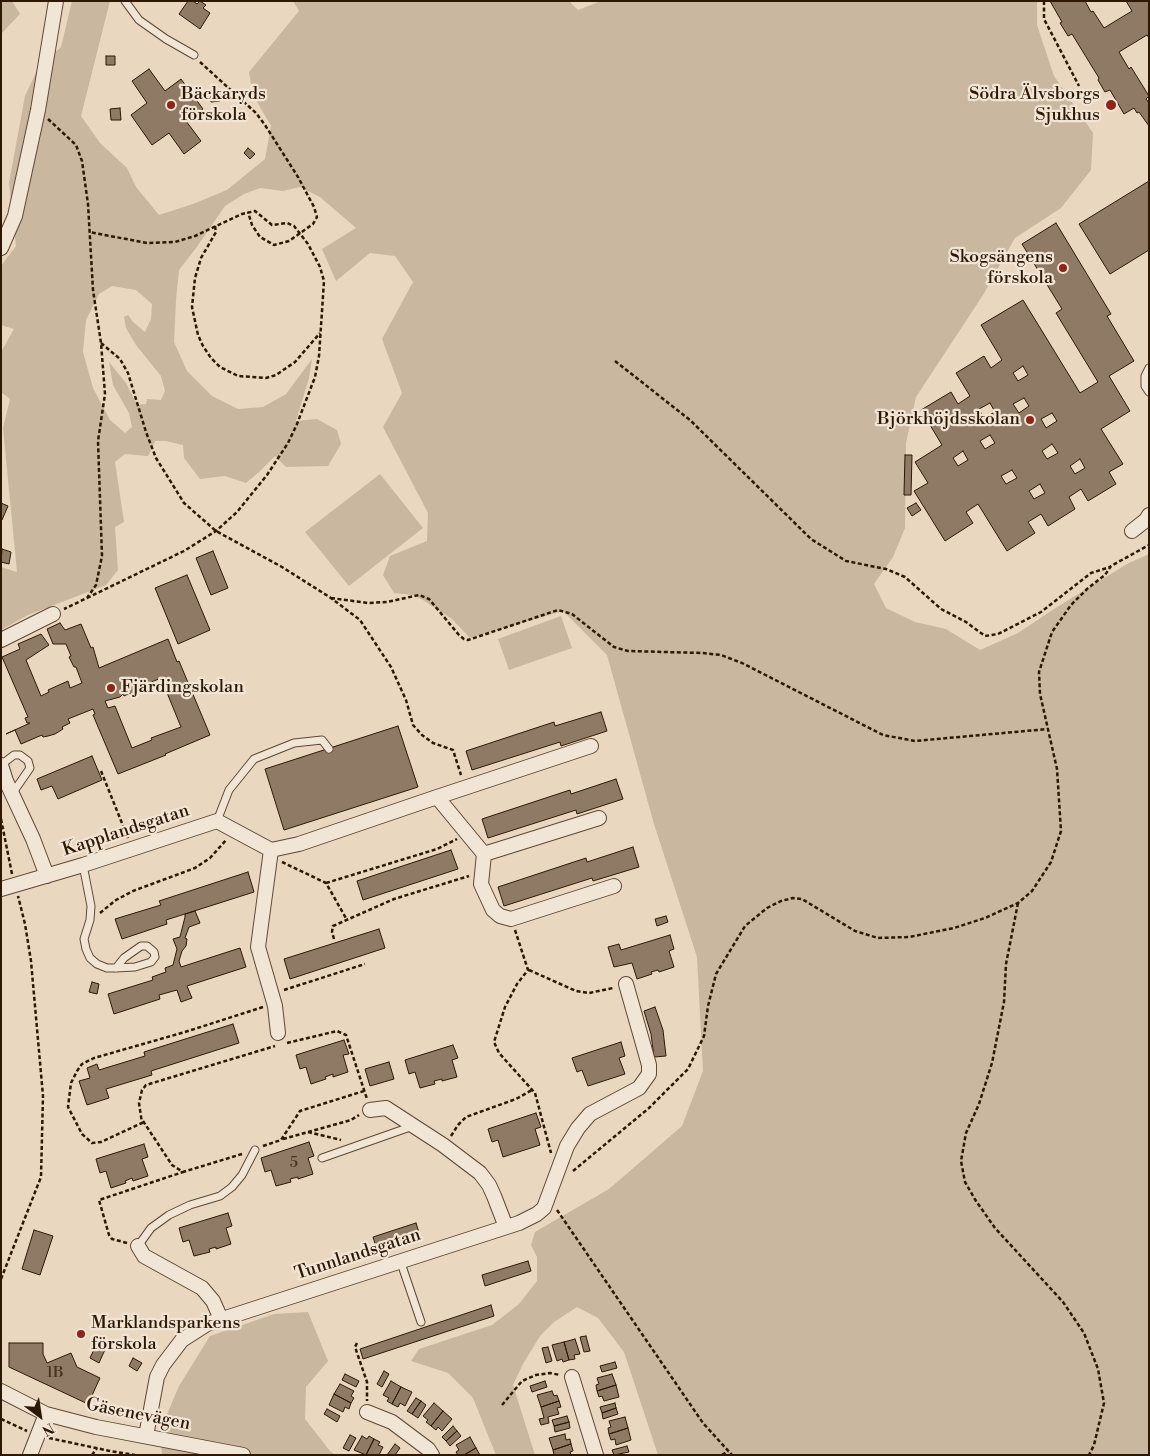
<!DOCTYPE html>
<meta charset="utf-8">
<style>
body{margin:0}
#map{position:relative;width:1150px;height:1456px;overflow:hidden;background:#e9d7bf;font-family:"Libre Bodoni",serif}
canvas{display:block}
.frame{position:absolute;inset:0;border:2px solid #2e1804;pointer-events:none}
.north{position:absolute;left:15px;top:1391px;width:50px;height:50px;-webkit-text-stroke:4px #f1e5d5;paint-order:stroke;rotate:149deg;font-size:14px;font-weight:700;line-height:20px;text-align:center;color:#2e1804}
.north::after{content:'';display:block;margin:auto;width:18px;height:22px;background:#2e1804;clip-path:polygon(50% 0,100% 100%,50% 72%,0 100%)}
</style>
<div id="map">
<canvas width="1150" height="1456"></canvas>
<div class="frame"></div>
<div class="north">N</div>
</div>
<script>
const g = document.querySelector('canvas').getContext('2d');
g.lineJoin = 'round';
function fillPath(path, color) {
  g.fillStyle = color;
  g.fill(path, 'evenodd');
}
function shape(rows) {
  const path = new Path2D();
  for (const r of rows) {
    path.moveTo(r[0], r[1]);
    for (let i = 2; i < r.length; i += 2) path.lineTo(r[i], r[i + 1]);
  }
  return path;
}
function trace(path, color, width, dash) {
  g.strokeStyle = color;
  g.lineWidth = width;
  g.lineCap = dash ? 'butt' : 'round';
  g.setLineDash(dash || []);
  g.stroke(path);
}
function write(font, color, halo, rows, align = 'center') {
  g.font = font + ' "Libre Bodoni",serif';
  g.lineWidth = 4.5;
  g.setLineDash([]);
  g.textBaseline = 'middle';
  g.strokeStyle = halo;
  g.fillStyle = color;
  for (const [text, x, y, turn = 0] of rows) {
    g.save();
    g.translate(x, y);
    g.rotate((+turn || 0) * Math.PI / 180);
    g.textAlign = isNaN(turn) ? turn : align;
    if (halo) g.strokeText(text, 0, 0);
    g.fillText(text, 0, 0);
    g.restore();
  }
}
const green = shape([
 [1,1,12,1,20,14,1,34],
 [72,1,110,1,81,116,100,143,127,168,136,187,159,215,193,204,227,190,265,159,271,126,253,95,249,72,299,11,293,1,569,1,578,10,601,1,1037,1,1037,25,1054,76,1093,133,1091,170,1061,208,1015,238,983,295,916,397,906,443,905,528,893,557,874,584,886,608,915,622,946,629,980,650,1018,633,1054,609,1127,564,1149,554,1149,1455,658,1455,624,1352,598,1318,577,1307,554,1322,540,1336,523,1364,513,1385,535,1455,496,1455,473,1398,448,1373,411,1361,419,1349,492,1325,519,1304,537,1281,537,1257,531,1245,535,1232,609,1189,682,1126,703,1071,697,957,654,824,607,655,563,611,470,638,452,619,423,600,413,595,394,593,383,575,390,556,427,541,428,513,383,427,402,393,382,339,413,282,395,256,370,253,336,281,322,249,356,228,320,197,300,187,283,191,260,188,244,194,225,206,196,248,179,270,176,300,174,342,187,371,212,396,238,409,263,407,286,394,312,359,309,378,296,421,317,419,337,430,341,444,328,466,286,467,275,456,259,472,246,483,225,476,200,479,184,458,183,445,166,441,155,441,148,456,125,454,115,462,124,522,115,527,118,570,106,585,28,615,1,630,1,567,17,572,3,428,10,399,1,392,1,352,14,329,1,325,1,266,16,246,9,183,25,96,39,66,61,47],
 [112,286,136,290,152,304,151,319,145,332,133,322,128,315,124,317,126,328,136,345,161,376,165,391,161,400,147,399,146,404,137,405,126,383,109,362,113,385,129,413,132,427,125,433,110,420,93,388,83,352,86,320,99,294],
 [380,474,423,528,349,586,305,532],
 [561,616,572,648,509,670,498,639],
 [308,1312,328,1361,306,1387,305,1419,330,1451,335,1455,162,1455,160,1431,179,1386,210,1336,274,1314]
]);
const building = shape([
 [188,1,193,1,197,4,200,1,206,5,203,8,210,13,200,29,179,14,188,1],
 [1050,1,1085,1,1091,12,1093,11,1104,28,1132,11,1126,1,1149,1,1149,38,1147,35,1119,52,1129,69,1131,67,1149,96,1146,99,1149,103,1149,126,1139,112,1137,113,1134,108,1124,114,1110,90,1105,92,1098,80,1099,78,1072,34,1068,36,1060,23,1062,22,1050,1],
 [106,56,115,56,115,65,106,65,106,56],
 [149,69,165,91,181,79,203,109,186,121,201,141,184,154,169,133,152,145,131,115,147,103,132,81,149,69],
 [220,95,220,101,211,102,211,96,220,95],
 [120,108,121,120,111,120,110,109,120,108],
 [248,148,255,154,250,159,244,153,248,148],
 [1149,181,1149,250,1110,274,1079,224,1149,181],
 [1056,223,1111,314,1107,316,1134,361,1109,376,1130,411,1101,429,1123,464,1109,472,1116,484,1088,501,1081,489,1069,497,1075,509,1048,526,1041,514,1028,522,1035,533,1007,551,978,504,966,512,973,523,945,541,914,491,928,483,915,462,942,445,921,410,951,392,958,404,970,396,956,373,984,356,991,368,1002,360,981,325,1023,300,1080,393,1098,382,1056,313,1062,309,1022,244,1056,223],
 [1023,366,1028,375,1018,381,1013,373,1023,366],
 [1024,398,1029,406,1019,413,1013,404,1024,398],
 [990,403,995,412,984,418,979,409,990,403],
 [1052,413,1057,421,1046,428,1041,419,1052,413],
 [990,435,995,443,985,449,980,441,990,435],
 [1052,444,1058,453,1047,459,1042,451,1052,444],
 [963,451,968,460,958,466,953,458,963,451],
 [1080,459,1085,468,1075,474,1070,466,1080,459],
 [1012,470,1017,478,1006,484,1001,476,1012,470],
 [1040,484,1045,493,1034,499,1029,491,1040,484],
 [905,455,912,455,911,495,904,495,905,455],
 [1,503,8,506,2,520,1,519,1,503],
 [916,503,921,510,912,516,907,508,916,503],
 [2,549,11,552,9,564,1,562,2,549],
 [213,551,228,588,211,595,196,558,213,551],
 [187,575,210,630,178,644,155,588,187,575],
 [60,623,65,630,81,624,91,648,93,647,99,668,168,639,177,662,179,661,210,735,165,754,166,755,118,774,93,715,95,714,93,709,68,719,70,723,62,727,63,729,55,734,48,736,43,737,42,735,21,744,15,730,6,734,30,723,27,723,25,718,28,717,2,657,20,649,18,644,41,634,49,645,26,660,41,696,49,692,48,690,68,681,70,688,82,683,76,667,74,667,69,657,71,656,66,644,53,644,47,629,60,623],
 [161,678,181,727,151,738,152,740,132,748,115,706,108,708,105,701,120,697,123,694,124,696,130,693,131,695,145,690,144,688,150,685,149,683,161,678],
 [601,712,607,731,561,746,560,742,472,770,466,751,554,722,555,726,601,712],
 [398,726,418,787,284,830,265,769,398,726],
 [92,756,102,780,58,799,52,786,41,790,37,779,92,756],
 [616,779,623,799,577,814,576,810,488,838,482,819,570,790,571,794,616,779],
 [633,847,639,867,593,881,592,878,504,906,498,887,586,858,587,862,633,847],
 [451,850,458,869,363,900,357,881,451,850],
 [248,872,254,892,166,920,167,924,122,939,115,919,161,905,159,901,248,872],
 [195,911,200,923,189,927,185,938,187,939,186,946,182,951,179,961,181,967,240,948,246,967,187,986,192,998,181,1002,177,990,159,995,160,999,114,1014,108,994,153,980,152,977,166,972,165,968,173,965,177,949,173,939,180,937,185,917,185,914,195,911],
 [666,916,668,922,657,926,655,919,666,916],
 [379,929,385,948,290,979,284,959,379,929],
 [670,935,674,949,669,951,674,967,659,972,658,970,651,972,652,974,637,979,632,963,614,967,608,947,619,944,621,950,670,935],
 [92,982,99,984,97,994,89,992,92,982],
 [655,1007,663,1030,666,1056,654,1057,651,1034,644,1011,655,1007],
 [233,1024,239,1043,151,1071,152,1075,106,1089,109,1098,87,1105,79,1081,90,1078,87,1068,97,1064,99,1070,145,1056,144,1052,233,1024],
 [344,1040,349,1054,343,1055,348,1072,333,1077,333,1074,325,1077,326,1079,311,1084,306,1067,300,1069,296,1055,344,1040],
 [621,1042,625,1056,619,1058,625,1074,588,1086,582,1070,577,1072,572,1058,621,1042],
 [453,1045,458,1058,452,1060,457,1077,442,1081,442,1079,434,1081,435,1084,420,1088,415,1072,409,1074,405,1060,453,1045],
 [389,1062,394,1079,370,1086,365,1069,389,1062],
 [536,1113,541,1127,535,1129,540,1145,503,1157,498,1140,492,1142,488,1129,536,1113],
 [309,1142,314,1156,308,1158,313,1174,298,1179,298,1177,290,1179,291,1182,276,1186,271,1170,265,1172,261,1158,309,1142],
 [144,1144,148,1157,142,1159,148,1176,133,1181,132,1178,125,1181,126,1183,111,1188,106,1171,100,1173,96,1159,144,1144],
 [228,1213,232,1226,226,1228,231,1244,216,1249,216,1247,209,1249,210,1252,194,1256,189,1240,183,1242,179,1228,228,1213],
 [416,1223,420,1236,377,1250,373,1237,416,1223],
 [34,1230,53,1236,40,1275,22,1269,34,1230],
 [528,1261,531,1271,485,1286,482,1275,528,1261],
 [491,1305,494,1316,363,1359,360,1349,491,1305],
 [586,1336,590,1351,584,1352,580,1337,586,1336],
 [575,1339,580,1354,574,1355,575,1359,569,1360,564,1342,575,1339],
 [98,1341,107,1345,99,1363,90,1358,98,1341],
 [564,1342,569,1360,563,1362,562,1359,557,1361,552,1345,564,1342],
 [9,1343,43,1343,43,1354,47,1363,71,1353,77,1367,100,1378,88,1404,9,1367,9,1343],
 [548,1347,552,1361,546,1363,542,1348,548,1347],
 [133,1358,142,1363,137,1371,129,1366,133,1358],
 [615,1362,617,1368,602,1372,600,1366,615,1362],
 [384,1371,389,1374,382,1387,377,1384,384,1371],
 [345,1374,359,1381,356,1387,342,1380,345,1374],
 [612,1374,616,1385,597,1391,596,1385,599,1384,597,1378,612,1374],
 [391,1381,401,1387,392,1404,387,1401,389,1398,383,1395,391,1381],
 [545,1381,547,1387,532,1392,530,1386,545,1381],
 [340,1384,354,1391,351,1396,354,1398,351,1403,334,1394,340,1384],
 [616,1385,619,1397,604,1401,602,1396,599,1397,597,1391,616,1385],
 [401,1387,412,1392,405,1406,400,1403,398,1407,392,1404,401,1387],
 [552,1391,554,1396,557,1395,559,1401,541,1407,537,1395,552,1391],
 [334,1394,351,1403,349,1409,345,1407,343,1412,329,1405,334,1394],
 [416,1398,421,1401,412,1414,407,1411,416,1398],
 [421,1401,426,1405,418,1418,412,1414,421,1401],
 [559,1401,561,1407,557,1408,559,1414,548,1417,549,1423,541,1425,539,1419,544,1418,541,1407,559,1401],
 [434,1403,443,1411,431,1426,426,1422,428,1420,423,1416,434,1403],
 [615,1403,616,1408,602,1413,600,1407,615,1403],
 [616,1408,618,1414,603,1419,602,1413,616,1408],
 [327,1409,340,1416,337,1422,324,1414,327,1409],
 [443,1411,452,1419,442,1431,438,1427,436,1430,431,1426,443,1411],
 [567,1416,569,1422,554,1426,552,1420,567,1416],
 [625,1417,628,1428,609,1434,608,1428,611,1427,609,1421,625,1417],
 [569,1422,570,1428,555,1432,554,1426,569,1422],
 [453,1426,457,1431,446,1441,442,1437,453,1426],
 [628,1428,631,1440,616,1445,615,1439,611,1440,609,1434,628,1428],
 [457,1431,461,1436,450,1446,446,1441,457,1431],
 [565,1434,566,1440,570,1439,571,1444,553,1450,549,1438,565,1434],
 [350,1435,356,1438,349,1451,343,1448,350,1435],
 [362,1436,367,1439,369,1436,374,1439,366,1455,354,1450,362,1436],
 [470,1437,476,1448,464,1455,458,1455,456,1452,459,1450,456,1445,470,1437],
 [374,1439,380,1442,378,1445,383,1447,379,1455,366,1455,374,1439],
 [395,1444,400,1448,395,1455,387,1455,395,1444],
 [571,1444,573,1451,570,1452,571,1455,554,1455,553,1450,571,1444],
 [627,1446,629,1452,614,1455,612,1450,627,1446],
 [476,1448,480,1455,464,1455,476,1448]
]);
const path = shape([
 [1044,1,1044,19,1079,86],
 [200,62,256,113,265,125,298,177,314,207,317,217,313,224,289,241,274,245,260,237,252,225,248,212],
 [48,119,76,145,82,161,88,204,93,290,101,343,105,394,98,441,102,556,96,585,87,598,64,609],
 [215,226,216,232,201,258,195,278,192,307,198,335,203,346,211,358,220,367,238,376,266,378,276,375,295,362,320,333],
 [101,343,120,359,128,373,146,432,156,458,184,503,216,531,282,567,331,598,360,620,391,667,406,700,413,725,422,735,433,743,453,750,461,775],
 [615,361,690,420,811,539,846,561,886,569,905,577,941,609,966,622,985,636,998,634,1041,612,1091,573,1110,567],
 [87,598,184,551,216,531,237,512,267,475,288,443,297,424,315,377,319,356,324,281,320,267,308,244,294,226,287,223,272,225,255,211,242,214,195,236,175,242,147,243,89,232],
 [331,598,368,603,387,602,419,595,429,599,459,635,464,639,468,640,558,610,572,614,614,647,628,651,703,653,721,655,742,663,883,735,915,741,1048,729],
 [101,771,128,838],
 [1,819,12,874],
 [282,862,326,883,347,920],
 [326,883,437,849,457,839],
 [1018,903,1006,964,1004,1002,992,1063,979,1104,966,1133,961,1161,965,1182,976,1201,995,1228,1063,1302,1084,1333,1098,1369,1104,1403,1094,1445,1089,1455],
 [100,913,116,900,133,891,195,868,210,858,227,839],
 [515,930,528,970,517,984,505,1007,494,1042,499,1053,535,1093,551,1153],
 [334,939,332,932,333,926,394,899,469,876],
 [529,970,576,991,589,993,613,988],
 [284,990,365,964],
 [263,1007,185,1032,94,1058,82,1064,77,1071,71,1083,68,1107,82,1134,92,1143,101,1142,142,1123,139,1103,142,1090,146,1085,275,1046],
 [287,1043,337,1031,346,1035,367,1099],
 [143,1121,172,1165,183,1172,242,1154],
 [308,1132,341,1140],
 [451,1136,458,1125,466,1117,516,1099,532,1090],
 [283,1139,351,1120,359,1115],
 [263,1146,281,1140,300,1111,364,1091],
 [573,1171,649,1108,688,1069,704,1036,708,1006,716,974,745,926,767,908,781,901,793,898,802,899,855,931,878,938,909,937,954,928,985,918,1018,903,1032,891,1051,862,1061,831,1057,769,1040,694,1039,672,1052,632,1071,605,1087,589,1105,575,1111,566,1149,545],
 [557,1210,703,1423,732,1455],
 [127,1243,112,1239,109,1235,99,1200,183,1172],
 [1,1279,41,1177,43,1096,31,961,25,924,18,896],
 [357,1343,355,1347,367,1382,367,1401],
 [502,1405,522,1381,536,1375,550,1373,560,1375],
 [1,1419,27,1431],
 [49,1438,110,1451,135,1455],
 [92,1455,97,1448],
 [722,1455,728,1451]
]);
const service = shape([
 [125,1,139,20,166,39,194,55],
 [1149,368,1145,376,1145,386,1149,392],
 [1,765,14,755,20,755,28,761,30,768,12,794],
 [217,821,229,790,254,759,294,743,322,740,329,749],
 [83,865,91,906,90,920,84,939,86,949,90,958,97,964,107,968,116,968,135,967,151,962,155,957,154,952,147,946,141,946,124,958,116,968],
 [322,1158,413,1126],
 [138,1246,151,1228,169,1215,190,1205,220,1196,232,1187,242,1175,255,1150],
 [400,1260,421,1322]
]);
const minor = shape([
 [1,248,15,216,38,110,56,1],
 [1132,531,1146,520,1149,515],
 [1,640,53,614],
 [1,765,6,781,33,839,47,876],
 [437,797,591,746],
 [271,850,258,947,275,1006,278,1033],
 [484,854,599,818],
 [1,889,83,865,217,821,271,850,299,844,437,797,484,854,481,884,493,910,500,916,511,919,614,886],
 [370,1110,386,1108,443,1145,480,1173,489,1185,494,1196,506,1227],
 [138,1246,144,1256,202,1288,213,1301,221,1319],
 [572,1377,596,1455],
 [1,1391,46,1414,96,1427,243,1455],
 [367,1412,392,1422,428,1449,432,1455],
 [146,1436,157,1377,163,1365,182,1340,207,1324,519,1223,537,1214,544,1208,567,1146,578,1128,590,1114,639,1088,649,1074,649,1065,626,984],
 [30,1455,46,1414]
]);
const markers = [
 [171,105,5,"#8f2418"],
 [1111,105,6,"#8f2418"],
 [1063,268,5,"#8f2418"],
 [1030,420,5,"#8f2418"],
 [111,688,5,"#8f2418"],
 [81,1334,5,"#8f2418"]
];
const numberNames = [
 ["5",294,1163],
 ["1B",55,1373]
];
const poiNames = [
 ["Bäckaryds",181,95],
 ["förskola",181,116],
 ["Södra Älvsborgs",1100,95,"right"],
 ["Sjukhus",1100,116,"right"],
 ["Skogsängens",1053,258,"right"],
 ["förskola",1053,279,"right"],
 ["Björkhöjdsskolan",1020,420,"right"],
 ["Fjärdingskolan",121,688],
 ["Marklandsparkens",91,1324],
 ["förskola",91,1345]
];
const streetNames = [
 ["Kapplandsgatan",126,831,-18],
 ["Tunnlandsgatan",358,1255,-18],
 ["Gäsenevägen",138,1415,11]
];
fillPath(green, '#c9b79f');
fillPath(building, '#8f7b65');
trace(building, '#2e1804', 1);
trace(service, '#5d4833', 9);
trace(minor, '#5d4833', 16);
trace(path, '#2e1804', 2.5, [4, 2.5]);
trace(service, '#f1e5d5', 7);
trace(minor, '#f1e5d5', 14);
for (const [x, y, r, color] of markers) {
  const dot = new Path2D();
  dot.arc(x, y, r, 0, 2 * Math.PI);
  g.fillStyle = color;
  g.fill(dot);
  trace(dot, '#f1e5d5', 2);
}
write('15px', '#46311c', null, numberNames);
write('18px', '#2e1804', '#f1e5d5', poiNames, 'left');
write('18px', '#2e1804', '#f1e5d5', streetNames);
</script>
